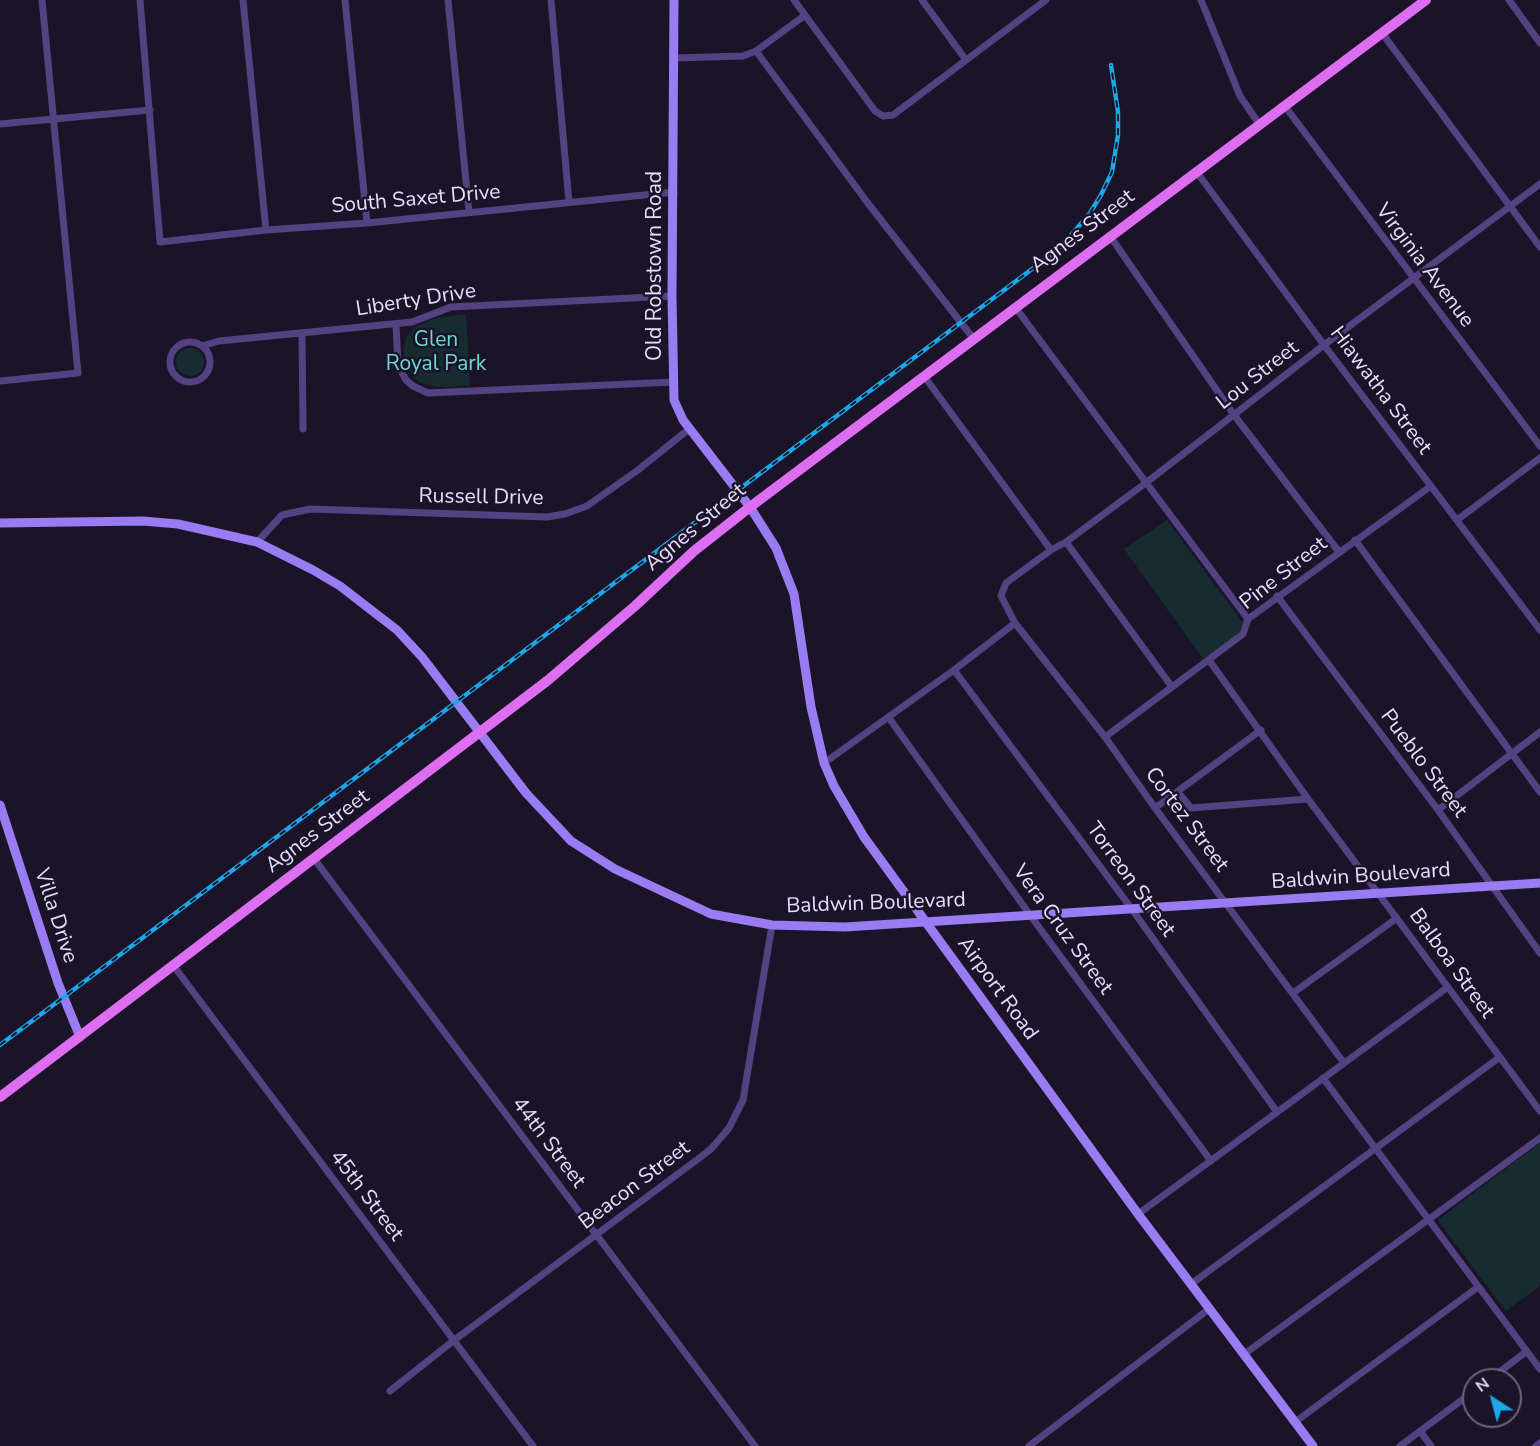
<!DOCTYPE html>
<style>
body{margin:0}
#map{position:relative;width:1540px;height:1446px;overflow:hidden;background:#1b1327;font-family:"Nunito Sans",sans-serif}
canvas{display:block}
.north{position:absolute;left:1462px;top:1368px;width:60px;height:60px;box-sizing:border-box;background:#1b1327;border:2px solid #6d637c;border-radius:50%;rotate:324deg;font-size:16px;font-weight:700;line-height:24px;text-align:center;color:#e7dcfc}
.north::after{content:'';display:block;margin:auto;width:21px;height:27px;background:#1ba7e9;clip-path:polygon(50% 0,100% 100%,50% 72%,0 100%)}
</style>
<div id="map">
<canvas width="1540" height="1446"></canvas>
<div class="north">N</div>
</div>
<script>
const g = document.querySelector('canvas').getContext('2d');
g.lineJoin = 'round';
function fillPath(path, color) {
  g.fillStyle = color;
  g.fill(path, 'evenodd');
}
function shape(rows) {
  const path = new Path2D();
  for (const r of rows) {
    if (r.length === 3) {
      path.moveTo(r[0] + r[2], r[1]);
      path.arc(r[0], r[1], r[2], 0, 2 * Math.PI);
      continue;
    }
    path.moveTo(r[0], r[1]);
    for (let i = 2; i < r.length; i += 2) path.lineTo(r[i], r[i + 1]);
  }
  return path;
}
function trace(path, color, width, dash) {
  g.strokeStyle = color;
  g.lineWidth = width;
  g.lineCap = dash ? 'butt' : 'round';
  g.setLineDash(dash || []);
  g.stroke(path);
}
function write(font, color, halo, rows, align = 'center') {
  g.font = font + ' "Nunito Sans",sans-serif';
  g.lineWidth = 5;
  g.setLineDash([]);
  g.textBaseline = 'middle';
  g.strokeStyle = halo;
  g.fillStyle = color;
  for (const [text, x, y, turn = 0] of rows) {
    g.save();
    g.translate(x, y);
    g.rotate((+turn || 0) * Math.PI / 180);
    g.textAlign = isNaN(turn) ? turn : align;
    if (halo) g.strokeText(text, 0, 0);
    g.fillText(text, 0, 0);
    g.restore();
  }
}
const green = shape([
 [466,314,470,386,437,387,419,382,413,376,404,362,404,347,407,336,417,326,435,318],
 [190,362,14],
 [1167,520,1243,623,1238,635,1203,659,1124,549],
 [1540,1143,1540,1286,1506,1311,1439,1222,1439,1219]
]);
const street = shape([
 [140,0,160,242,266,230,367,223,674,192],
 [243,0,266,230],
 [345,0,367,223],
 [448,0,469,212],
 [551,0,569,202],
 [794,0,875,111,883,116,893,115,1046,0],
 [922,0,966,60],
 [1201,0,1240,96,1259,124],
 [1509,0,1540,43],
 [1382,33,1540,247],
 [756,51,867,202,973,338],
 [674,58,743,56,756,51,804,16],
 [1284,105,1540,446],
 [0,124,150,110],
 [1196,171,1324,345,1540,630],
 [1110,236,1234,415,1339,552],
 [1015,307,1248,619],
 [396,324,398,365,406,380,413,386,428,393,674,382],
 [302,333,303,429],
 [190,362,20],
 [202,346,219,341,412,322,451,307,672,296],
 [924,376,1051,550],
 [0,381,78,373,42,0],
 [1457,520,1540,458],
 [1355,540,1540,792],
 [257,542,282,515,310,509,547,517,565,514,587,506,638,470,689,429],
 [1066,542,1172,687],
 [1277,596,1438,810,1540,953],
 [1209,660,1308,799,1540,1111],
 [954,670,1131,908,1277,1112],
 [889,718,1030,915,1211,1161],
 [1105,737,1243,634,1248,619,1431,486],
 [824,763,954,670,1015,623],
 [1178,792,1191,808,1308,799],
 [1155,808,1261,730],
 [1438,810,1540,732],
 [315,860,755,1446],
 [173,965,533,1446],
 [1293,993,1397,918],
 [1344,1063,1155,808,1105,737,1015,623,1001,596,1006,583,1051,550,1066,542,1147,482,1324,345,1540,184],
 [1323,1078,1540,1369],
 [1138,1214,1448,987],
 [1191,1284,1500,1057],
 [1243,1355,1540,1138],
 [1489,1380,1527,1351],
 [390,1391,453,1341,698,1159,711,1149,729,1128,743,1100,772,925],
 [1295,1422,1478,1287],
 [1420,1431,1431,1446],
 [1029,1446,1209,1309],
 [1400,1446,1474,1391],
 [1536,1446,1540,1443]
]);
const secondary = shape([
 [674,0,672,296,674,400,683,420,750,507,776,548,794,594,811,707,824,763,834,786,864,837,1138,1214,1313,1446],
 [0,523,143,521,178,524,257,542,313,570,340,586,397,630,422,657,526,793,571,841,615,869,711,914,772,925,845,927,1540,883],
 [0,805,58,983,80,1037]
]);
const primary = shape([
 [0,1097,547,681,635,606,694,551,750,507,1426,0]
]);
const rail = shape([
 [0,1045,1052,254,1067,240,1090,213,1101,195,1112,172,1118,135,1118,112,1111,65]
]);
const streetNames = [
 ["South Saxet Drive",416,200,-5],
 ["Agnes Street",1083,232,-37],
 ["Old Robstown Road",656,266,-90],
 ["Virginia Avenue",1424,266,53],
 ["Liberty Drive",416,301,-9],
 ["Lou Street",1258,376,-38],
 ["Hiawatha Street",1380,391,53],
 ["Russell Drive",481,498,1],
 ["Agnes Street",696,528,-40],
 ["Pine Street",1284,574,-38],
 ["Pueblo Street",1423,764,53],
 ["Cortez Street",1186,820,53],
 ["Agnes Street",318,832,-37],
 ["Baldwin Boulevard",1361,877,-4],
 ["Torreon Street",1130,880,54],
 ["Baldwin Boulevard",876,904,-2],
 ["Villa Drive",55,916,72],
 ["Vera Cruz Street",1062,930,54],
 ["Balboa Street",1451,964,54],
 ["Airport Road",997,989,54],
 ["44th Street",548,1143,53],
 ["Beacon Street",635,1186,-37],
 ["45th Street",366,1196,53]
];
const parkNames = [
 ["Glen",436,341],
 ["Royal Park",436,365]
];
fillPath(green, '#162c31');
trace(street, '#534281', 7);
trace(secondary, '#997cf2', 9);
trace(primary, '#dd6ef1', 10);
trace(rail, '#1ba7e9', 4.5);
trace(rail, '#1b1327', 2, [7]);
write('21px', '#e7dcfc', '#1b1327', streetNames);
write('21px', '#6ed6d3', '#1b1327', parkNames);
</script>
